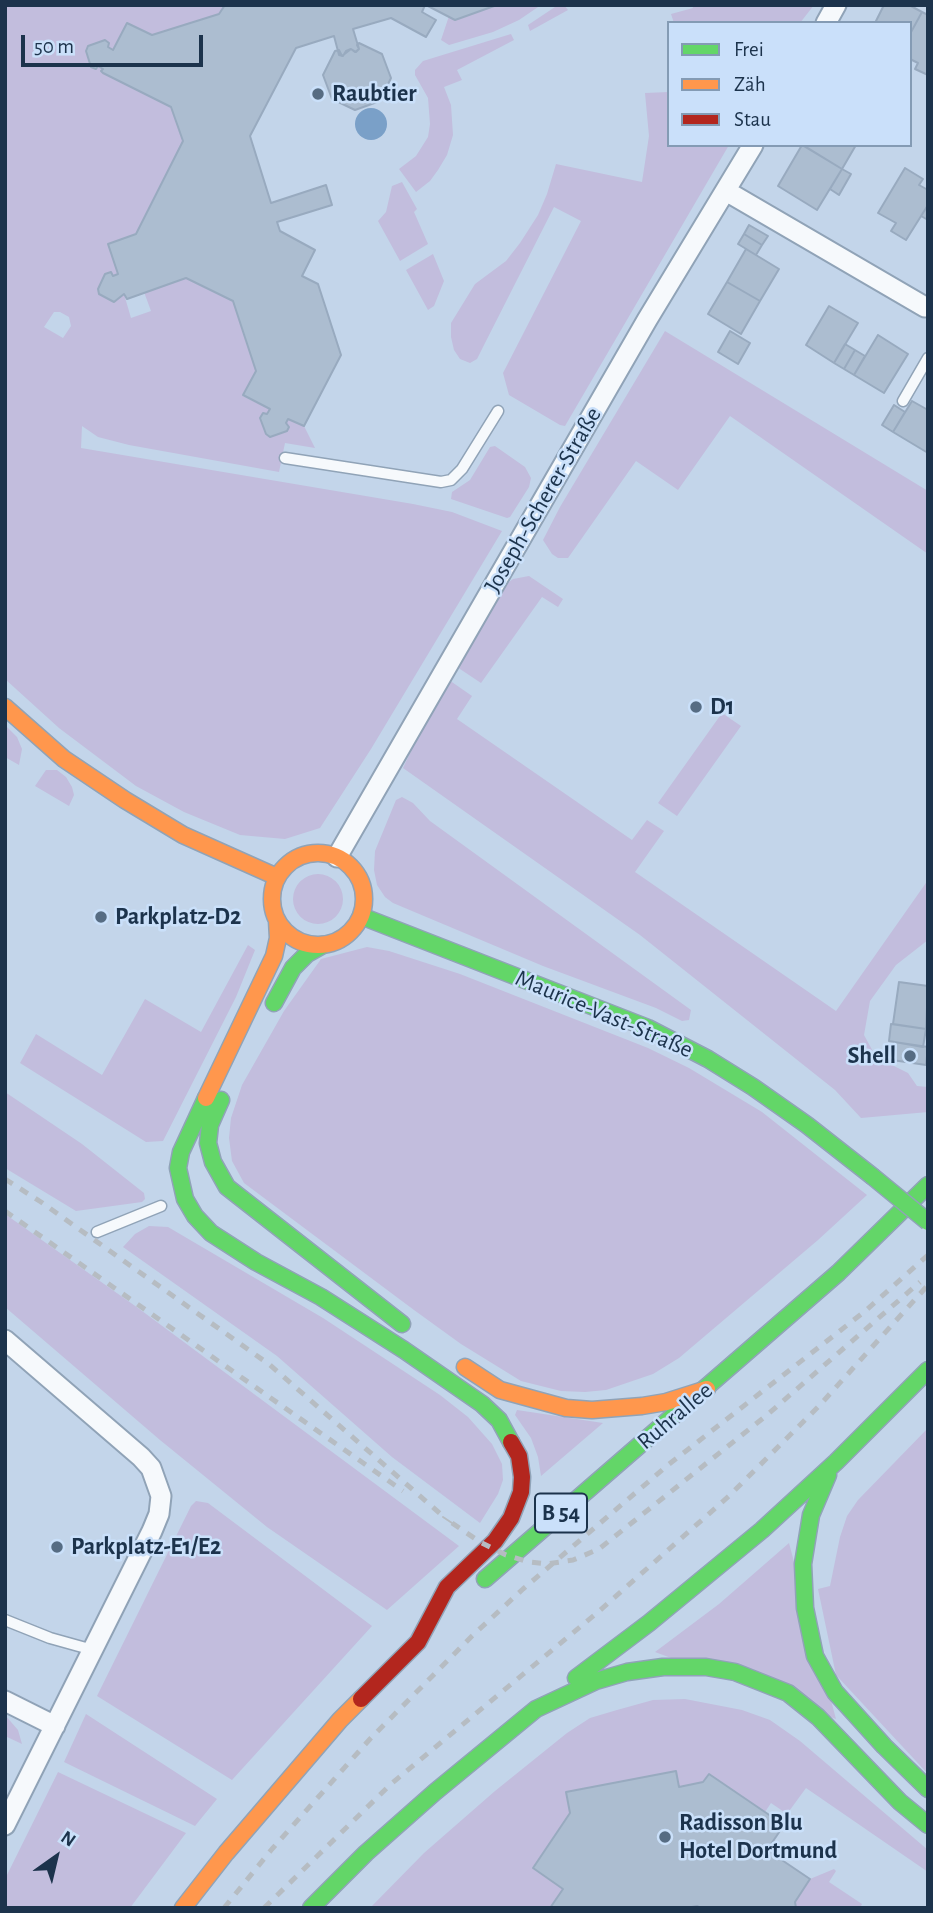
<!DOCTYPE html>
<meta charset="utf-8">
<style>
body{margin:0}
#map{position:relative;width:933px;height:1913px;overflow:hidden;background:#c3d5ea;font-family:"Alegreya Sans",sans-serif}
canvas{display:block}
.frame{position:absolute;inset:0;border:7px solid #1c334c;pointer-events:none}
.legend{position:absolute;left:667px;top:21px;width:245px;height:126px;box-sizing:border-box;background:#cae0fa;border:2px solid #849bb4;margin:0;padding:9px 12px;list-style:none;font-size:21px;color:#1c334c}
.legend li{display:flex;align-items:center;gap:14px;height:35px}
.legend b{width:35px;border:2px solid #849bb4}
.north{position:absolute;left:21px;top:1822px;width:70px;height:70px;-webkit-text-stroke:5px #cae0fa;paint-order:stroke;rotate:34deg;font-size:19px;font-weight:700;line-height:28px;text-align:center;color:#1c334c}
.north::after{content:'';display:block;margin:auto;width:24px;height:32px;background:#1c334c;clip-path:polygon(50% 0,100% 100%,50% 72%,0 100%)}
.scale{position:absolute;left:21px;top:35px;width:182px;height:32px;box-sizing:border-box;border:4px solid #1c334c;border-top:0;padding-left:9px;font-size:21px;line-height:24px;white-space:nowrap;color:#1c334c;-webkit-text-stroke:5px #cae0fa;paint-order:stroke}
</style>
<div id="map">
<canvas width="933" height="1913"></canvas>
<div class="frame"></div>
<ul class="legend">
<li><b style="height:9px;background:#63d668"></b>Frei</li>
<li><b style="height:9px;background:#ff974d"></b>Zäh</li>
<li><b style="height:9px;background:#b3261e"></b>Stau</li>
</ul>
<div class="north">N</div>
<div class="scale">50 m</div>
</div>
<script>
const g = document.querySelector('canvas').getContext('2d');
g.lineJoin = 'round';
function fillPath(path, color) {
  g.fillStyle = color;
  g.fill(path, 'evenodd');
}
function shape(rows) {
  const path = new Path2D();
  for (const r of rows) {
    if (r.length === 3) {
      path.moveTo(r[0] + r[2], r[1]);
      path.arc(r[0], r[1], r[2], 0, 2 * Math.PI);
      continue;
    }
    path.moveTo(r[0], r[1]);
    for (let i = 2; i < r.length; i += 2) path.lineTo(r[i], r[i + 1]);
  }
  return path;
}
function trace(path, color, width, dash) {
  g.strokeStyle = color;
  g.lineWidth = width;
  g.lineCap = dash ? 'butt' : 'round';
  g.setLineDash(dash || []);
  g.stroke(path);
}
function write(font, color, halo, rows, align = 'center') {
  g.font = font + ' "Alegreya Sans",sans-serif';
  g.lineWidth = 5;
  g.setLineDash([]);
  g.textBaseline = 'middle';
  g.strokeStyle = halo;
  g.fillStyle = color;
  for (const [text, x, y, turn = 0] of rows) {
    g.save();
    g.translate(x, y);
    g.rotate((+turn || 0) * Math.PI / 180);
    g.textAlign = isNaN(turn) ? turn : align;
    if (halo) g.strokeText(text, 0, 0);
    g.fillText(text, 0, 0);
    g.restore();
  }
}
const green = shape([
 [5,5,225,5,219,14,152,35,127,23,113,50,108,47,109,43,105,41,88,46,86,50,91,67,96,69,98,66,103,69,101,71,103,73,171,107,183,141,136,234,108,244,118,274,113,276,111,272,106,274,98,289,114,302,124,294,131,318,151,311,144,292,186,278,233,301,256,371,243,396,270,409,267,414,263,413,260,418,266,434,270,437,287,431,289,426,286,423,289,419,304,426,315,448,285,443,279,472,129,445,98,437,82,426,81,448,413,504,452,512,502,531,371,749,320,828,285,839,240,835,184,812,136,786,59,728,5,679],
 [54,312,60,312,69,317,71,326,63,338,44,327],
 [497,5,541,5,519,20,493,32,449,45,441,40,449,16,455,20],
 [558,5,564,5,568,10,530,31,528,25],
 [692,5,814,5,800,23,674,23,671,14,693,8],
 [511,34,514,40,457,70,462,80,444,87,451,105,453,135,447,155,438,170,430,181,416,192,399,169,416,156,428,137,430,124,428,98,415,75,415,70,423,61],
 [669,92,669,145,729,145,565,426,560,425,509,395,503,373,581,221,554,207,483,347,477,359,470,363,460,359,454,350,451,337,451,323,475,284,506,261,520,243,538,215,547,194,556,164,642,182,649,136,645,93],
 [402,182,417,209,414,212,428,244,400,261,378,221,386,212,392,186],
 [433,254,444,281,434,306,428,310,406,270],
 [665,331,928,491,928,554,730,416,678,490,636,461,568,558,558,558,552,554,543,540,560,507],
 [495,446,525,467,531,478,529,487,510,517,507,518,451,499,452,492,470,480,490,447],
 [529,576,563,599,558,607,542,597,481,683,457,667,505,585,513,579],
 [449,680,472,696,457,719,632,840,647,820,664,831,635,872,836,1011,928,880,928,940,896,965,870,1001,864,1035,876,1057,908,1073,917,1086,928,1087,928,1112,861,1118,835,1090,640,935,403,768,426,719],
 [722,713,741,726,677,816,658,803],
 [5,725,17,737,22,749,19,765,5,757],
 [46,770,57,770,66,777,72,787,74,795,69,806,35,786],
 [402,797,413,803,430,821,691,1010,689,1020,682,1021,656,1008,543,966,393,903,385,897,377,885,374,870,375,851,396,800],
 [318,899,25],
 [248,945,255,950,236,997,163,1141,146,1142,20,1063,36,1034,102,1075,145,999,201,1032],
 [367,947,389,951,460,974,648,1048,689,1068,762,1112,867,1195,818,1240,679,1358,653,1374,606,1390,585,1392,561,1391,521,1381,461,1344,414,1310,244,1183,232,1161,229,1138,231,1118,242,1085,284,1011,321,959],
 [5,1092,82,1144,144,1193,145,1199,142,1202,76,1211,5,1168],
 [5,1214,138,1308,459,1546,387,1610,267,1527,160,1440,5,1307],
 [149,1226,168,1227,323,1318,440,1395,468,1417,492,1444,502,1464,503,1480,498,1494,480,1523,392,1457,277,1356,123,1247,135,1234],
 [517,1410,603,1423,541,1476,538,1457,531,1438,515,1415],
 [928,1428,928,1774,836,1675,818,1589,830,1586,840,1537,847,1516,858,1500],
 [196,1501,208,1503,372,1626,232,1780,97,1696,191,1506],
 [789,1543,836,1719,655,1652,719,1604],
 [685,1699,742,1710,770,1720,800,1741,928,1850,928,1872,806,1788,787,1814,771,1803,765,1812,709,1774,703,1782,679,1787,676,1771,566,1792,570,1813,533,1868,563,1889,550,1908,370,1908,424,1853,495,1791,567,1733,590,1718,617,1710,653,1700],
 [86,1714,217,1799,195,1826,64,1762],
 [5,1715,18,1730,22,1744,5,1736],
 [58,1772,186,1833,130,1908,5,1908,5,1879],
 [834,1869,836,1871,829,1882,862,1904,860,1908,796,1908,795,1902,810,1879]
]);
const water = shape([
 [371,124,16]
]);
const building = shape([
 [225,5,425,5,422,12,436,20,426,37,391,18,353,29,359,49,355,52,351,49,346,51,343,56,339,55,334,36,296,48,250,136,271,203,326,185,332,205,277,222,280,231,315,250,302,276,318,284,341,355,304,426,288,419,286,423,289,427,287,431,270,437,266,434,260,418,263,413,267,414,270,409,243,395,256,371,233,301,186,278,127,299,124,294,114,302,99,294,98,289,105,274,111,272,113,276,118,274,108,244,136,234,183,141,171,107,103,73,101,71,103,69,98,66,96,69,91,67,86,51,88,46,105,40,109,43,108,47,113,50,127,23,152,35,219,14,225,5],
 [426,5,497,5,455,20,426,5],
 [884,5,909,5,922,12,910,34,910,23,875,23,884,5],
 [922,12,928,15,928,75,915,69,918,63,910,59,910,34,922,12],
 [359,43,382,54,391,78,380,101,355,110,332,99,323,75,335,51,339,50,342,56,351,49,356,52,359,49,357,45,359,43],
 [802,145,842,169,817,210,778,186,802,145],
 [803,145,856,145,842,169,803,145],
 [905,168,923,179,919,185,928,190,928,205,906,240,891,231,896,223,878,213,905,168],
 [842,169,851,174,839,195,830,189,842,169],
 [928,205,928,220,921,216,928,205],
 [749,225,768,236,762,245,744,234,749,225],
 [744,234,762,245,756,255,738,244,744,234],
 [746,249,779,269,760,301,727,282,746,249],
 [727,282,760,301,741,334,708,314,727,282],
 [829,306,858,323,834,363,806,345,829,306],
 [730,331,750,343,738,364,718,352,730,331],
 [878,335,908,354,884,393,854,375,878,335],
 [845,344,855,350,844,369,834,363,845,344],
 [855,350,865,356,854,375,844,369,855,350],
 [912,401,928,410,928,453,893,432,912,401],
 [894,405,905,412,893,432,882,425,894,405],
 [899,982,928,986,926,1029,893,1024,899,982],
 [891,1024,926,1029,923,1047,889,1041,891,1024],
 [894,1042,928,1047,926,1065,892,1060,894,1042],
 [676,1771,679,1787,703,1782,709,1774,784,1825,767,1850,810,1879,795,1902,796,1908,701,1908,697,1906,686,1908,550,1908,563,1889,533,1868,570,1813,566,1792,676,1771]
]);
const lane = shape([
 [903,401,928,358],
 [285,458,441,482,451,480,462,469,498,411],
 [97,1232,161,1206],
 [5,1620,50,1638,93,1650]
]);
const street = shape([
 [826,23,836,5],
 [726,191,925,307],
 [337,857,647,320,753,145],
 [5,1340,141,1457,151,1468,161,1496,159,1514,152,1531,5,1825],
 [5,1701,55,1726]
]);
const fast = shape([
 [361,916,648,1028,708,1059,753,1087,807,1125,872,1176],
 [274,1003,293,968,307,954,323,945],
 [206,1098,181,1152,178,1168,185,1199,195,1216,211,1233,256,1262,321,1297,404,1350,482,1404,499,1420,511,1442],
 [221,1100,210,1125,208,1143,213,1162,227,1187,402,1324],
 [828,1475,811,1515,803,1564,805,1608,815,1656,835,1692,884,1746,928,1789],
 [485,1579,838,1273,928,1185],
 [576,1678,649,1623,762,1530,836,1462,928,1370],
 [311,1908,366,1853,435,1792,536,1709,596,1681,627,1672,663,1667,706,1667,735,1672,788,1693,818,1717,900,1802,928,1825]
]);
const slow = shape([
 [5,707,64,759,125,800,183,835,277,877],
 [318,899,46],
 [206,1098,274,956,278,938,277,920],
 [465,1367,500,1390,566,1408,592,1410,642,1406,666,1402,707,1389],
 [183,1908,226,1853,340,1720,361,1699]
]);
const jam = shape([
 [361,1699,418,1642,447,1587,495,1541,511,1518,521,1492,522,1477,519,1456,511,1442]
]);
const tram = shape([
 [443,1517,452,1523]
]);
const rail = shape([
 [5,1179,41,1202,270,1365,444,1517],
 [5,1211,403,1491],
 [452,1523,480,1542,506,1555,529,1562,547,1564,573,1560,599,1549,767,1415,920,1282],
 [224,1908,272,1849,370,1739,472,1636,523,1589,668,1465,864,1312,928,1255],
 [264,1908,391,1784,598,1612,729,1496,819,1406,928,1285]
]);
const fastBridge = shape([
 [872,1176,928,1222]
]);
const markers = [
 [318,94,7,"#566c83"],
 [696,707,7,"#566c83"],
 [101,917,7,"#566c83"],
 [910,1056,7,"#566c83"],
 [57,1547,7,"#566c83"],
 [665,1837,7,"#566c83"]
];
const shields = [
 [561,1513,52]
];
const shieldNames = [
 ["B 54",561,1513]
];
const poiNames = [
 ["Raubtier",332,94],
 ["D1",710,707],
 ["Parkplatz-D2",115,917],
 ["Shell",896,1056,"right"],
 ["Parkplatz-E1/E2",71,1547],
 ["Radisson Blu",679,1823],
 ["Hotel Dortmund",679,1851]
];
const streetNames = [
 ["Joseph-Scherer-Straße",543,500,-60],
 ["Maurice-Vast-Straße",604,1014,23],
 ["Ruhrallee",675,1416,-40]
];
fillPath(green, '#c2bddd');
fillPath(water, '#7aa0c8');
fillPath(building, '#acbdd0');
trace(building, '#98aabf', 2);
trace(lane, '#90a3b7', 13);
trace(street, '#90a3b7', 23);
trace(fast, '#90a3b7', 19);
trace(slow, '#90a3b7', 19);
trace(jam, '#90a3b7', 19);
trace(lane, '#f6f9fc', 10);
trace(street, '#f6f9fc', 19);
trace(fast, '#63d668', 16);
trace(slow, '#ff974d', 16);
trace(jam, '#b3261e', 16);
trace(tram, '#b6bcc2', 2);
trace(rail, '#b6bcc2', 5, [9, 9]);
trace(fastBridge, '#90a3b7', 19, []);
trace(fastBridge, '#63d668', 16);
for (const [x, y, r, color] of markers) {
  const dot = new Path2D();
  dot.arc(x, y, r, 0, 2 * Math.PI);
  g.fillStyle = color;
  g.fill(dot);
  trace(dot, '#cae0fa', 2.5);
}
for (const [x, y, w] of shields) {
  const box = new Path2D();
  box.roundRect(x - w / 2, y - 19.5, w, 39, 5);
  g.fillStyle = '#cae0fa';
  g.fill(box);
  trace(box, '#1c334c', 2);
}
write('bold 23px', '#1c334c', null, shieldNames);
write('bold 24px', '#1c334c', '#cae0fa', poiNames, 'left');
write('24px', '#1c334c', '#cae0fa', streetNames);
</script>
